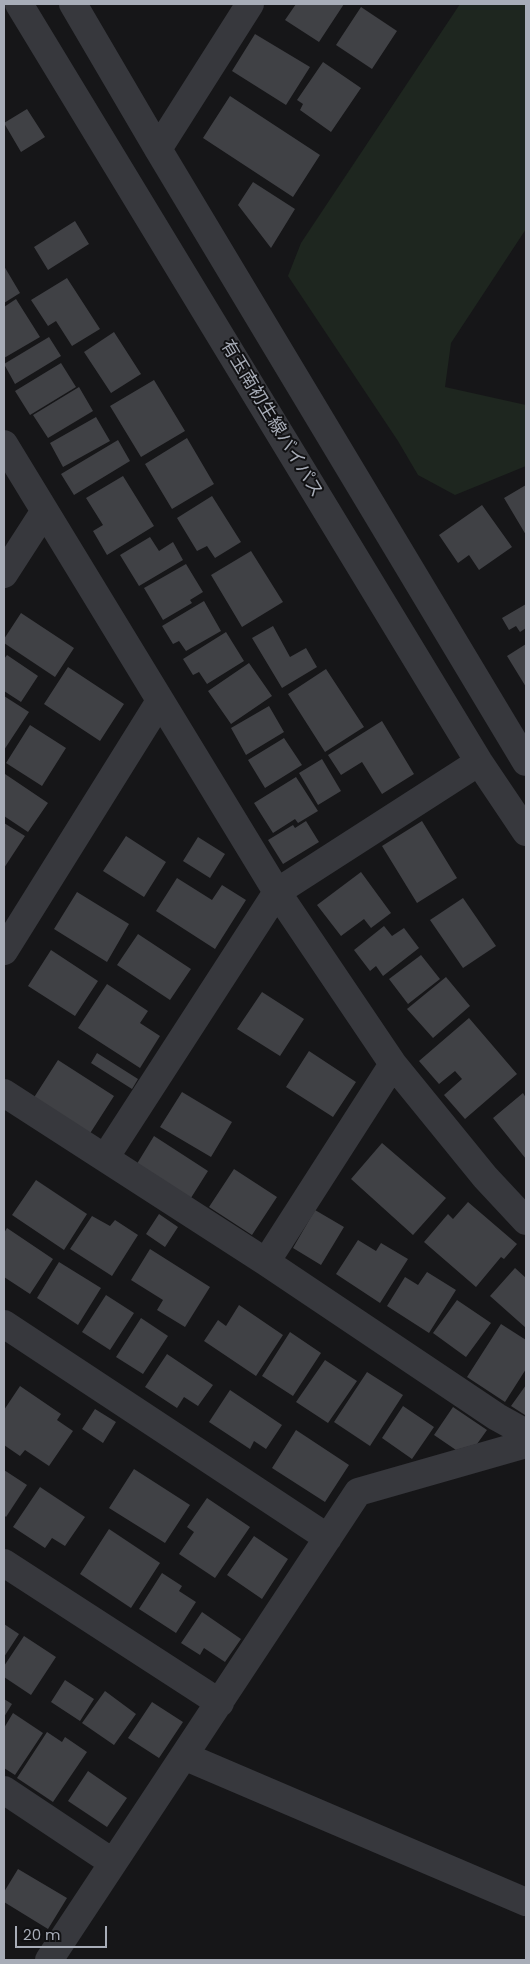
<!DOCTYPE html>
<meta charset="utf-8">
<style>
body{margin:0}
#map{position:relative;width:530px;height:1964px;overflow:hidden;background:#161618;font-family:Poppins,sans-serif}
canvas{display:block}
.frame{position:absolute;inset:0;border:5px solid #a8adb8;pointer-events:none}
.scale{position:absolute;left:15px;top:1926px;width:92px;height:22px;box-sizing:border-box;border:2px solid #a8adb8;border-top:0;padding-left:6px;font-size:15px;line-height:18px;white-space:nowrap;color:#a8adb8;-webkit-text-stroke:4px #111113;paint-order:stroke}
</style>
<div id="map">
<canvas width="530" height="1964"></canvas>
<div class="frame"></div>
<div class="scale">20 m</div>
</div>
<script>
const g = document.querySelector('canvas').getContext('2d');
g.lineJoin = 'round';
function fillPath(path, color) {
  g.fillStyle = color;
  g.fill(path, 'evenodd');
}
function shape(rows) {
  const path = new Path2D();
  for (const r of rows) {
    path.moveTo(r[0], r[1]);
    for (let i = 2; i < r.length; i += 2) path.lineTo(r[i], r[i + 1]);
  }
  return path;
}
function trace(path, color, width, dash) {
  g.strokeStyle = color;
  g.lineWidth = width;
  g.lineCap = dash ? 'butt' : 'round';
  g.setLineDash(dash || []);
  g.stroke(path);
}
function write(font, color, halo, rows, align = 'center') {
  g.font = font + ' Poppins,"Noto Sans JP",sans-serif';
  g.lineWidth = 4;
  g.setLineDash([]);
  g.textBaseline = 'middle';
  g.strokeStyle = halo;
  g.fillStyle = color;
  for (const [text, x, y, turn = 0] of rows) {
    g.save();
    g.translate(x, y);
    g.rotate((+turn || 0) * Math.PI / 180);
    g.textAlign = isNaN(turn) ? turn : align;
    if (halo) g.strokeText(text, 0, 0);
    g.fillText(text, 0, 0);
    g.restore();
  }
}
const green = shape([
 [460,4,526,4,526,229,451,343,445,387,526,405,526,466,455,495,418,475,398,441,288,276,301,243]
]);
const building = shape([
 [296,4,344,4,319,42,285,20],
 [361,7,397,31,372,69,336,45],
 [255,34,310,67,286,105,232,71],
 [323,62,361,88,331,132,300,110,303,104,297,100],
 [230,96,320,155,293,197,203,138],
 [27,109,45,137,21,152,4,123],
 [253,182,295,209,271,248,238,205],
 [75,221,89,244,48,270,34,247],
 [4,266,20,293,4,303],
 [67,278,100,329,72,346,56,321,48,326,31,300],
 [16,299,40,337,4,358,4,307],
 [114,332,141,374,111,393,84,352],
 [49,337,61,356,15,384,4,364],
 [61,363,76,387,30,415,15,391],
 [154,380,185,431,141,457,110,406],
 [79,387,93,411,48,438,33,415],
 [96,417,110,441,63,467,50,443],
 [187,438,214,484,172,509,145,464],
 [118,440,130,461,74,495,61,474],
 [123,476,154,526,107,555,93,531,103,525,86,498],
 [526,485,526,535,504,498],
 [212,496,241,542,215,558,207,546,197,551,177,518],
 [482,505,512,547,479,570,469,555,458,563,439,535],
 [150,537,159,551,173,542,183,560,139,586,120,555],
 [251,551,283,602,242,627,211,575],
 [186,564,203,592,190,600,192,603,163,620,144,588],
 [204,601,221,631,186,651,179,641,173,644,162,626],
 [526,604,526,628,520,632,516,626,509,630,502,618],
 [21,613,74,648,55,677,4,643,4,639],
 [273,626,290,657,306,648,317,667,282,688,252,638],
 [226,632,244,661,207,684,199,672,193,675,183,659],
 [526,644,526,687,507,656],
 [7,655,38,676,21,702,4,691,4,659],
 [249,663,272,696,231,724,208,691],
 [68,667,124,704,100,741,44,704],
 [326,669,364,727,325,752,288,694],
 [4,696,29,712,4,750],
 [269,706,284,732,246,755,231,728],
 [382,721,414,774,382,794,362,762,341,775,328,755],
 [30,725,66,748,42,786,6,763],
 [284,738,302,765,265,788,248,760],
 [322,759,341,791,318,805,299,773],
 [5,774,48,803,28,832,4,816,4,777],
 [296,777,318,811,298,823,295,819,273,833,254,803],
 [306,821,319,842,283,864,268,840,293,825,295,828],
 [422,821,457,878,417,903,382,846],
 [4,823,25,836,4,868],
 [126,836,166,862,144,897,103,871],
 [198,837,225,854,210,878,183,861],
 [361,872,391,913,371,928,364,919,341,936,317,905],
 [177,878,212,900,222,885,246,900,215,949,156,911],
 [77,892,129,924,107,962,54,929],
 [463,898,496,946,463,968,430,920],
 [384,926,392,936,404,928,419,948,383,976,376,966,370,971,354,950],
 [138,934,191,969,170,1000,117,965],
 [51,950,98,981,75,1016,28,986],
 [421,955,440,979,408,1004,389,979],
 [446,977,470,1006,433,1038,407,1009],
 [107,984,148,1011,140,1023,160,1036,140,1068,78,1028],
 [262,992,304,1019,280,1056,237,1029],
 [469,1018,517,1074,465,1119,444,1095,462,1079,455,1071,439,1084,419,1061],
 [309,1051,356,1082,333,1117,286,1087],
 [97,1053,138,1079,132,1089,91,1063],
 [58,1060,114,1096,89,1135,33,1099],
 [182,1092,232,1122,211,1157,160,1127],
 [523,1093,526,1098,526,1159,493,1118],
 [154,1136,208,1171,189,1201,135,1167],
 [382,1143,446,1198,413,1235,351,1179],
 [234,1169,277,1197,252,1235,209,1207],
 [36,1180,87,1214,64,1250,12,1215],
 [468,1202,517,1244,504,1259,501,1257,476,1287,424,1242,448,1214,453,1219],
 [315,1210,344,1227,321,1265,293,1248],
 [159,1214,178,1227,165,1247,146,1234],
 [92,1216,110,1226,115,1220,138,1235,112,1276,70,1249],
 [7,1228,53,1259,30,1294,4,1277,4,1233],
 [358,1240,376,1251,381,1243,408,1259,380,1303,336,1274],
 [150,1249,210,1287,185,1327,157,1310,163,1300,131,1280],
 [59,1262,101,1288,78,1325,37,1298],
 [515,1268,526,1278,526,1328,490,1296],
 [427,1272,456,1290,429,1333,387,1306,405,1277,418,1285],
 [106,1295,134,1313,110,1350,82,1332],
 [457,1300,491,1323,466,1357,433,1333],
 [239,1305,283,1335,256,1376,204,1341,218,1320,226,1326],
 [141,1318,168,1336,143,1374,116,1357],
 [501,1324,526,1340,526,1369,505,1402,467,1377],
 [290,1332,321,1353,293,1396,262,1376],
 [167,1354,213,1385,198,1406,184,1397,177,1408,145,1387],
 [325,1360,357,1381,328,1423,296,1402],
 [367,1372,403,1395,370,1446,334,1422],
 [526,1385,526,1414,525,1415,511,1406],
 [20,1386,61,1414,57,1420,73,1431,49,1466,25,1450,20,1456,4,1445,4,1410],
 [230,1390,282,1425,266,1449,254,1441,250,1449,209,1422],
 [403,1406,434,1427,412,1459,382,1438],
 [453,1407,487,1430,477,1444,456,1450,434,1435],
 [95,1409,116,1422,103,1443,82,1429],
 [296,1430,349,1465,325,1502,272,1468],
 [134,1469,190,1505,165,1543,109,1508],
 [4,1470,27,1485,6,1517,4,1515],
 [40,1487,85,1517,65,1546,52,1538,45,1548,13,1527],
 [207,1498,250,1527,215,1578,179,1554,194,1532,187,1527],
 [109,1529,160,1563,131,1608,80,1574],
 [254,1536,288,1559,262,1599,227,1575],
 [162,1573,182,1586,179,1591,196,1602,176,1633,139,1609],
 [202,1612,241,1639,225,1662,204,1648,200,1655,181,1643],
 [4,1624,19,1634,4,1657],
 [24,1636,56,1657,31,1695,4,1677,4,1666],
 [65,1680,94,1699,80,1721,51,1702],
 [105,1691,136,1714,114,1745,82,1723],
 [4,1699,12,1704,4,1717],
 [152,1702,183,1722,159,1758,128,1738],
 [13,1713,43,1733,15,1775,4,1768,4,1751,5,1749,4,1748,4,1728],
 [47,1732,62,1742,65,1737,87,1752,53,1802,17,1778],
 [88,1771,127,1798,107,1827,68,1801],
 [18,1869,67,1898,48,1929,4,1902,4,1892]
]);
const minor = shape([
 [19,4,479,762,526,832],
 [73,4,158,149,526,762],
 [158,149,250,4],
 [4,444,277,892,393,1064,485,1177,526,1221],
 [4,574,44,512],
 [4,951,160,701],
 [4,1093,266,1262,497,1417,526,1433],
 [105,1158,277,892,479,762],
 [266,1262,393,1064],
 [4,1324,328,1538],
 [4,1563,220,1703],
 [184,1756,526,1902],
 [4,1790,112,1862],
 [49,1960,358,1492,526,1444]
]);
const streetNames = [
 ["有玉南初生線バイパス",271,419,59]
];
fillPath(green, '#1e261f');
fillPath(building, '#404145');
trace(minor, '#37383d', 28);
write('18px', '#a8adb8', '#111113', streetNames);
</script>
